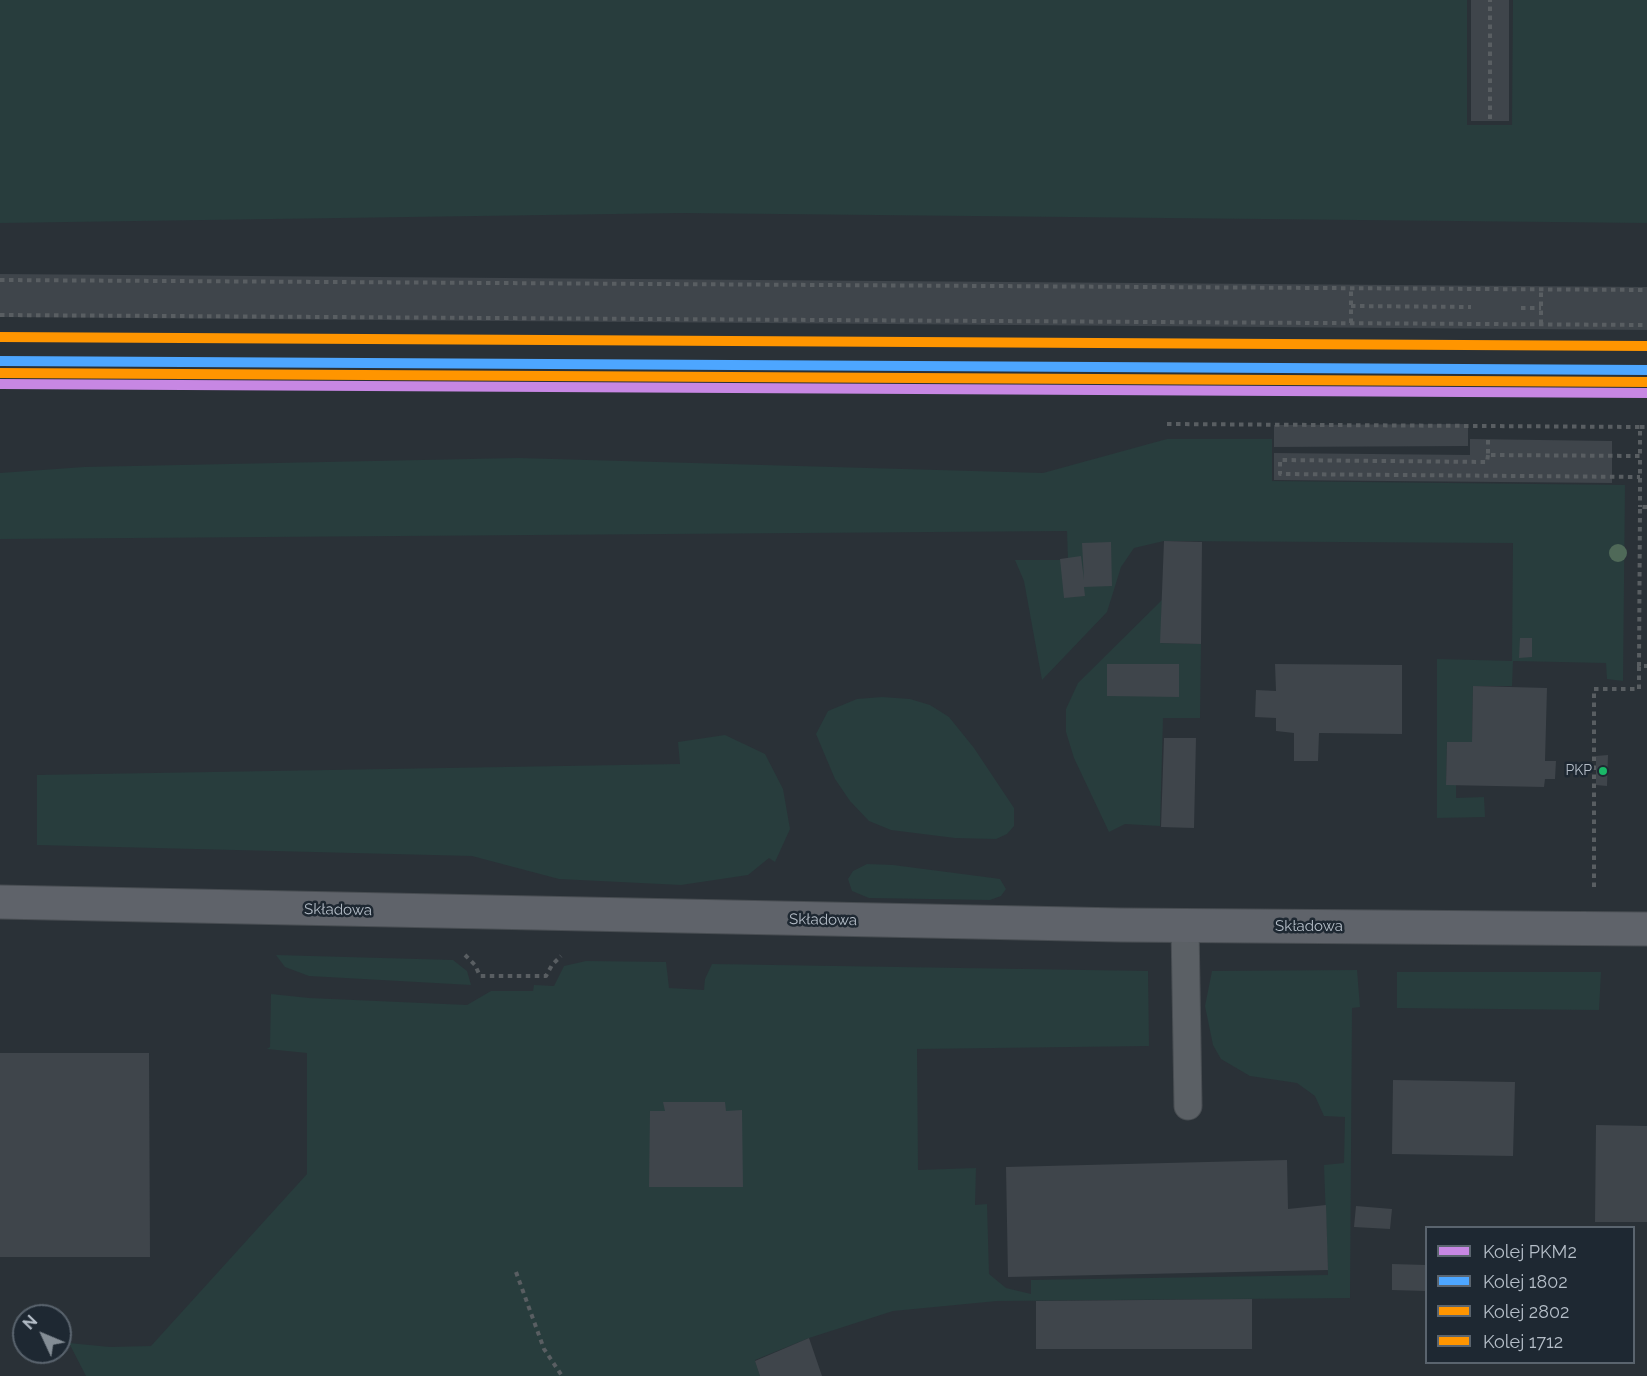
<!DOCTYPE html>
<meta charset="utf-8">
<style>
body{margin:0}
#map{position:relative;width:1647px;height:1376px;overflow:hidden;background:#2a3137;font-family:Raleway,sans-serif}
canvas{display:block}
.legend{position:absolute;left:1425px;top:1226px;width:210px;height:138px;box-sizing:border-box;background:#1e2832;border:2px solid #5a646e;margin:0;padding:8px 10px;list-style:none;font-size:18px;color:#b5bec8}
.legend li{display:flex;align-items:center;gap:12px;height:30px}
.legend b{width:30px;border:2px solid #5a646e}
.north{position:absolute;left:12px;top:1304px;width:60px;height:60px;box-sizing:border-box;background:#1e2832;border:2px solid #5a646e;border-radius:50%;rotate:314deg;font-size:16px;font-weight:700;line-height:24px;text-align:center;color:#b5bec8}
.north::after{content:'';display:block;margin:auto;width:21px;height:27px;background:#848d95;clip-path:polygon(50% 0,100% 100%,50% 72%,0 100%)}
</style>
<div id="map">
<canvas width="1647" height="1376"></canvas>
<ul class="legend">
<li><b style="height:8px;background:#c787e3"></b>Kolej PKM2</li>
<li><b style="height:8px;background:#4da6ff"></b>Kolej 1802</li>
<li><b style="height:8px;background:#ff9500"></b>Kolej 2802</li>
<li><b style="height:8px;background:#ff9500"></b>Kolej 1712</li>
</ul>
<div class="north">N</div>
</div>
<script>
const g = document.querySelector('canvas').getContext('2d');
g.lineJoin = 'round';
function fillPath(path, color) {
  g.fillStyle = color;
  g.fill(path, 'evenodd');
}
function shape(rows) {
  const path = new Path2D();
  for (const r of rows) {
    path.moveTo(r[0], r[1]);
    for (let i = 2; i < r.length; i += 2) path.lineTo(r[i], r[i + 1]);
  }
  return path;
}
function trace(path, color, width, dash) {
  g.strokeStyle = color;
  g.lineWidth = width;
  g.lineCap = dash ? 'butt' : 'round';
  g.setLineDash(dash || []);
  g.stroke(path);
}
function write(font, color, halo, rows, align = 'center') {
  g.font = font + ' Raleway,sans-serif';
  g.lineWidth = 5;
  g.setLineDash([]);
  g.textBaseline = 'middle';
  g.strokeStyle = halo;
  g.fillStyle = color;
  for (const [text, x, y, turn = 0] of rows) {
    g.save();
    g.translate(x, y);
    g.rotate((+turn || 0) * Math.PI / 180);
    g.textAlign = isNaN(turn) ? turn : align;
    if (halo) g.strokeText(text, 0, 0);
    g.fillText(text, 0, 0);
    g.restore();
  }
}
const green = shape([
 [0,0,1467,0,1467,125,1512,125,1513,0,1647,0,1647,223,682,213,0,223],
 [1167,439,1272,439,1272,481,1625,485,1623,681,1607,679,1606,663,1513,661,1512,686,1473,686,1472,742,1447,742,1446,785,1456,785,1456,798,1484,797,1485,817,1437,818,1437,659,1512,661,1513,543,1164,541,1134,548,1121,567,1107,612,1042,680,1024,581,1015,560,1068,560,1067,531,0,539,0,473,84,467,518,458,1043,473],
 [1162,600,1161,643,1201,644,1200,718,1163,718,1160,826,1125,824,1109,832,1074,758,1066,732,1066,709,1078,683],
 [882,697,910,699,930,705,949,717,974,748,1014,808,1014,826,1007,834,996,839,955,838,891,830,869,821,850,801,835,779,816,734,828,711,857,699],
 [725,735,765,754,783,789,790,829,775,862,769,858,748,875,681,885,559,879,472,856,37,845,37,775,680,764,678,742],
 [867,864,893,865,993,878,1000,879,1006,889,1001,896,990,900,869,898,852,891,848,879,853,871],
 [276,955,453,960,467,971,471,985,309,976,285,967],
 [586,961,666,962,669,988,704,990,705,979,712,964,1148,971,1149,1046,917,1049,918,1170,976,1168,975,1205,987,1204,989,1274,1006,1288,1031,1294,1031,1280,1328,1275,1324,1165,1344,1163,1345,1117,1324,1116,1315,1096,1297,1083,1250,1076,1221,1059,1213,1045,1205,1006,1212,971,1357,970,1360,1007,1352,1008,1350,1298,997,1301,893,1311,809,1338,755,1360,760,1376,86,1376,69,1343,110,1347,151,1346,307,1174,307,1053,267,1049,270,1047,271,994,309,998,467,1005,491,991,533,991,534,985,554,986,564,966],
 [1397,972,1601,972,1599,1010,1397,1008]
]);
const building = shape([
 [1471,0,1509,0,1509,121,1471,121],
 [0,274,1647,287,1647,330,0,317],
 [1468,424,1468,446,1274,447,1274,425],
 [1470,439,1612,441,1612,483,1274,480,1274,453,1470,455],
 [1164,541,1202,542,1201,644,1160,643],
 [1111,542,1112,586,1084,587,1085,596,1064,598,1060,559,1081,556,1084,580,1082,543],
 [1520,638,1532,638,1532,657,1519,658],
 [1107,664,1179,664,1179,697,1107,696],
 [1275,664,1402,665,1402,734,1319,733,1318,761,1294,761,1294,733,1276,731,1276,718,1255,717,1256,690,1276,691],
 [1473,686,1547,688,1545,761,1556,761,1555,779,1545,779,1544,787,1446,785,1447,742,1472,742],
 [1164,738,1196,738,1194,828,1161,827],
 [1608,755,1607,786,1596,785,1596,756],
 [0,1053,149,1053,150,1257,0,1257],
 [1393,1080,1515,1082,1513,1156,1392,1154],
 [663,1102,725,1102,726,1111,742,1110,743,1187,649,1187,650,1111,665,1111],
 [1596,1125,1647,1126,1647,1222,1595,1222],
 [1287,1160,1288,1209,1326,1205,1328,1270,1008,1277,1006,1167],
 [1356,1206,1392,1209,1390,1229,1354,1227],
 [1392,1264,1426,1265,1426,1291,1392,1290],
 [1252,1299,1252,1349,1036,1349,1036,1301],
 [809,1338,822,1376,760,1376,755,1361]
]);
const path = shape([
 [1490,119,1490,0],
 [0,280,1647,290],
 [1351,306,1471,307],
 [1521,308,1541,308],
 [0,315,1647,325],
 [1351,323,1351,288],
 [1541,324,1541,289],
 [1167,424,1640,427,1640,456],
 [1640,427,1647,427],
 [1488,440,1488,455,1640,456,1640,507],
 [1488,455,1487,462,1280,460,1280,474,1640,477],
 [1647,507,1640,507,1639,666,1647,666],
 [1594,887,1594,689,1639,689,1639,666],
 [465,955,475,965,480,976,546,976,552,965,561,956],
 [516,1272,544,1349,562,1376]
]);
const lane = shape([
 [1185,926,1188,1106]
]);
const secondary = shape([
 [0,902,1121,925,1647,929]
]);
const rail1 = shape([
 [0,384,1647,393]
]);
const rail2 = shape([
 [0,361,1647,370]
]);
const rail3 = shape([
 [0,337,1647,346]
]);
const rail4 = shape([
 [0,373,1647,382]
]);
const trees = [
 [1618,553]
];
const markers = [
 [1603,771,5,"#1ab867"]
];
const busNames = [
 ["PKP",1592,771]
];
const streetNames = [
 ["Składowa",338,910,1],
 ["Składowa",823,920,1],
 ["Składowa",1309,926]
];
fillPath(green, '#283d3d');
fillPath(building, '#3f454b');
trace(lane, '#484d52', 29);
trace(secondary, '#484d52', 35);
trace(path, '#595e62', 4, [4.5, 4.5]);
trace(lane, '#5b6065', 27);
trace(secondary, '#5f636a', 33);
trace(rail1, '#c787e3', 10);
trace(rail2, '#4da6ff', 10);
trace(rail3, '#ff9500', 10);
trace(rail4, '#ff9500', 10);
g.fillStyle = '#4f6958';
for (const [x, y] of trees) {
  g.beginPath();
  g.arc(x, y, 9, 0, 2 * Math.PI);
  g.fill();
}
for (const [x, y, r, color] of markers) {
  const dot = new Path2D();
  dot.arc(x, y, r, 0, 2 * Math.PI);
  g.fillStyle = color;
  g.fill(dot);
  trace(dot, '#1e2832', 2);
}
write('14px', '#b5bec8', '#1e2832', busNames, 'right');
write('15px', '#b5bec8', '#1e2832', streetNames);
</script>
